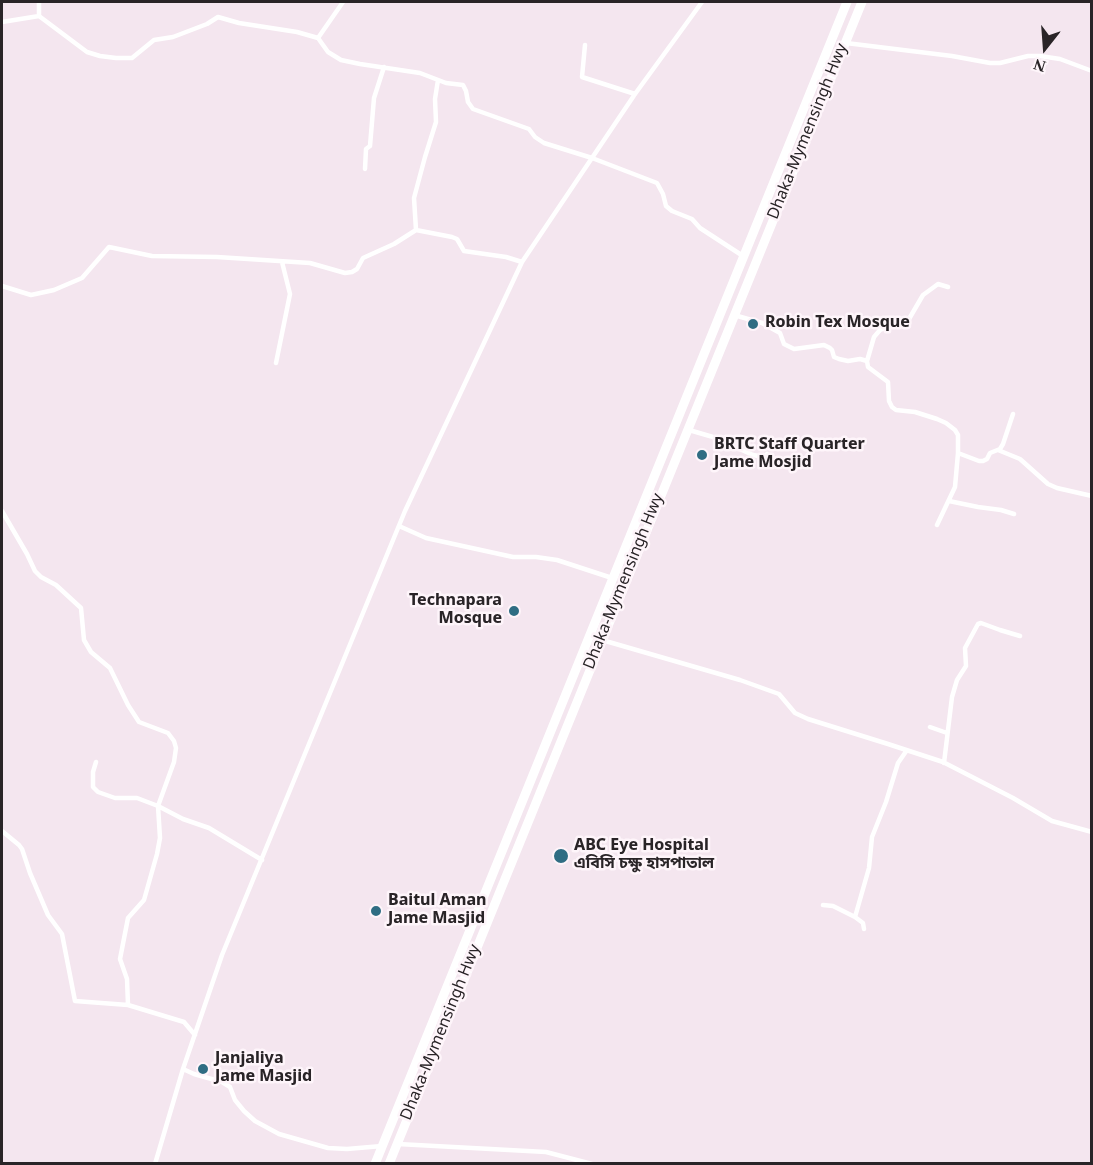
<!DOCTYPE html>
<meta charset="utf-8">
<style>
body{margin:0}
#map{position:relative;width:1093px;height:1165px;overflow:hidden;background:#f4e6ef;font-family:Georgia,serif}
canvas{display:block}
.frame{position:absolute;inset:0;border:3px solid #292427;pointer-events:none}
.north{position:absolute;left:1015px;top:18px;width:60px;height:60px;-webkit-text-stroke:4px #fef5fa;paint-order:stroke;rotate:197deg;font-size:16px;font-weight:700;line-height:24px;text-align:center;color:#292427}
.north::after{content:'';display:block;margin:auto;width:21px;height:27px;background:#292427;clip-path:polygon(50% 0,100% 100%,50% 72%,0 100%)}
</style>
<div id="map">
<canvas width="1093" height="1165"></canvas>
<div class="frame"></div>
<div class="north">N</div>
</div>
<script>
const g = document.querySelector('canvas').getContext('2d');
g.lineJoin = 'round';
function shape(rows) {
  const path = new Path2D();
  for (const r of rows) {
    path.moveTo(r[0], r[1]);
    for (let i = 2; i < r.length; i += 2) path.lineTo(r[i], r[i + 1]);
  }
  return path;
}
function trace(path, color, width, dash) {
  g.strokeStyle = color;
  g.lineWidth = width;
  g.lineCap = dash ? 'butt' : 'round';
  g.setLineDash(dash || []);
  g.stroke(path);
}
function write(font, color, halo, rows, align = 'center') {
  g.font = font + ' Georgia,"Noto Sans Bengali",serif';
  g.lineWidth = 5;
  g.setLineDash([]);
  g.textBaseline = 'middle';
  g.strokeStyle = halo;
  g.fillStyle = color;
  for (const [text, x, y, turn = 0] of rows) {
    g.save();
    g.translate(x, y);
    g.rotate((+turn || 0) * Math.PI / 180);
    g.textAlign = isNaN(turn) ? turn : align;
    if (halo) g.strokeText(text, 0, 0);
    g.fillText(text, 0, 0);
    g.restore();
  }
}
const street = shape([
 [39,2,39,16],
 [2,22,39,16,87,52,100,56,116,58,132,58,154,40,173,37,207,24,218,17,239,23,297,32,318,38,328,52,341,60,360,64,420,73,446,83,463,85,466,91,468,102,473,109,529,129,535,137,544,143,592,158,657,183,663,194,666,206,672,211,692,219,700,228,743,256],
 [318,38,343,2],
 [846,43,952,56,990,63,1000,63,1028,56,1040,56,1060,59,1092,71],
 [585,45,582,77,635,94],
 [365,169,366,149,370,146,374,98,384,67],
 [416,230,452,237,457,239,464,251,506,257,522,262],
 [2,286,31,295,54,290,82,278,109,247,152,256,217,257,310,263,345,273,352,272,357,269,363,258,394,244,416,230,414,198,425,157,436,122,435,99,438,80],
 [734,315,762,323,780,333,784,344,794,349,824,345,830,348,832,350,834,357,839,359,848,361,860,359,867,361,868,367,888,382,889,401,892,407,896,410,915,412,937,419,946,423,955,430,958,435,958,453,955,487,937,525],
 [867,361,874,337,880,330,909,319,923,295,934,287,938,284,948,287],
 [276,363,290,294,282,262],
 [689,430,713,437,753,455,764,457,767,454],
 [998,450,1020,459,1048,484,1057,488,1092,496],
 [958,453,979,461,983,461,987,459,990,453,1000,449,1003,444,1013,414],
 [949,501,978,507,1001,510,1014,514],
 [2,511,27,554,35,571,41,577,56,585,81,608,84,640,91,652,110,668,128,705,139,722,168,733,174,741,176,748,174,762,158,806,160,838,157,854,144,900,128,918,120,959,127,979,128,1005,184,1022,195,1035],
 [399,526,426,538,513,557,536,557,557,560,612,578],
 [602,640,740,680,779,694,795,713,808,719,888,744,943,762,1013,798,1052,821,1092,832],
 [930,727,947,733],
 [96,762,93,772,93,787,98,792,115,798,137,798,158,806,183,819,209,828,262,860],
 [944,763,952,697,957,680,966,666,965,648,978,624,981,623,1000,630,1020,636],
 [2,831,19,845,22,849,30,873,48,915,62,934,75,1001,128,1005],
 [823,905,833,906,855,917],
 [864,929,863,923,855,917,869,868,872,837,886,802,898,763,907,750],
 [183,1069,194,1074,222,1082,230,1087,235,1100,244,1111,255,1121,279,1134,328,1148,347,1149,382,1146],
 [398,1144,546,1152,592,1164],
 [155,1164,183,1069,222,955,405,511,522,262,635,94,702,2]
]);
const highway = shape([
 [375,1164,847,2],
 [389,1164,862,2]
]);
const markers = [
 [753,324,6,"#2f6d83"],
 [702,455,6,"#2f6d83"],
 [514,611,6,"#2f6d83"],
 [561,856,8,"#2f6d83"],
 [376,911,6,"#2f6d83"],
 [203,1069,6,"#2f6d83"]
];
const streetNames = [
 ["Dhaka-Mymensingh Hwy",809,132,-68],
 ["Dhaka-Mymensingh Hwy",625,582,-68],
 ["Dhaka-Mymensingh Hwy",442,1033,-68]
];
const poiNames = [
 ["Robin Tex Mosque",765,324],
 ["BRTC Staff Quarter",714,446],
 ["Jame Mosjid",714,464],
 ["Technapara",502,602,"right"],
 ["Mosque",502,620,"right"],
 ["ABC Eye Hospital",574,847],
 ["এবিসি চক্ষু হাসপাতাল",574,865],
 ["Baitul Aman",388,902],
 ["Jame Masjid",388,920],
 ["Janjaliya",215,1060],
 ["Jame Masjid",215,1078]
];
trace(street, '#fff', 4.5);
trace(highway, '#fff', 9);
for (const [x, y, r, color] of markers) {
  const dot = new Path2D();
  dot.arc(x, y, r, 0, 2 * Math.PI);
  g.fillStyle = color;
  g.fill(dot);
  trace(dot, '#fef5fa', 2);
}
write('16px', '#292427', '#fef5fa', streetNames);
write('bold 16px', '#292427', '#fef5fa', poiNames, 'left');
</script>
